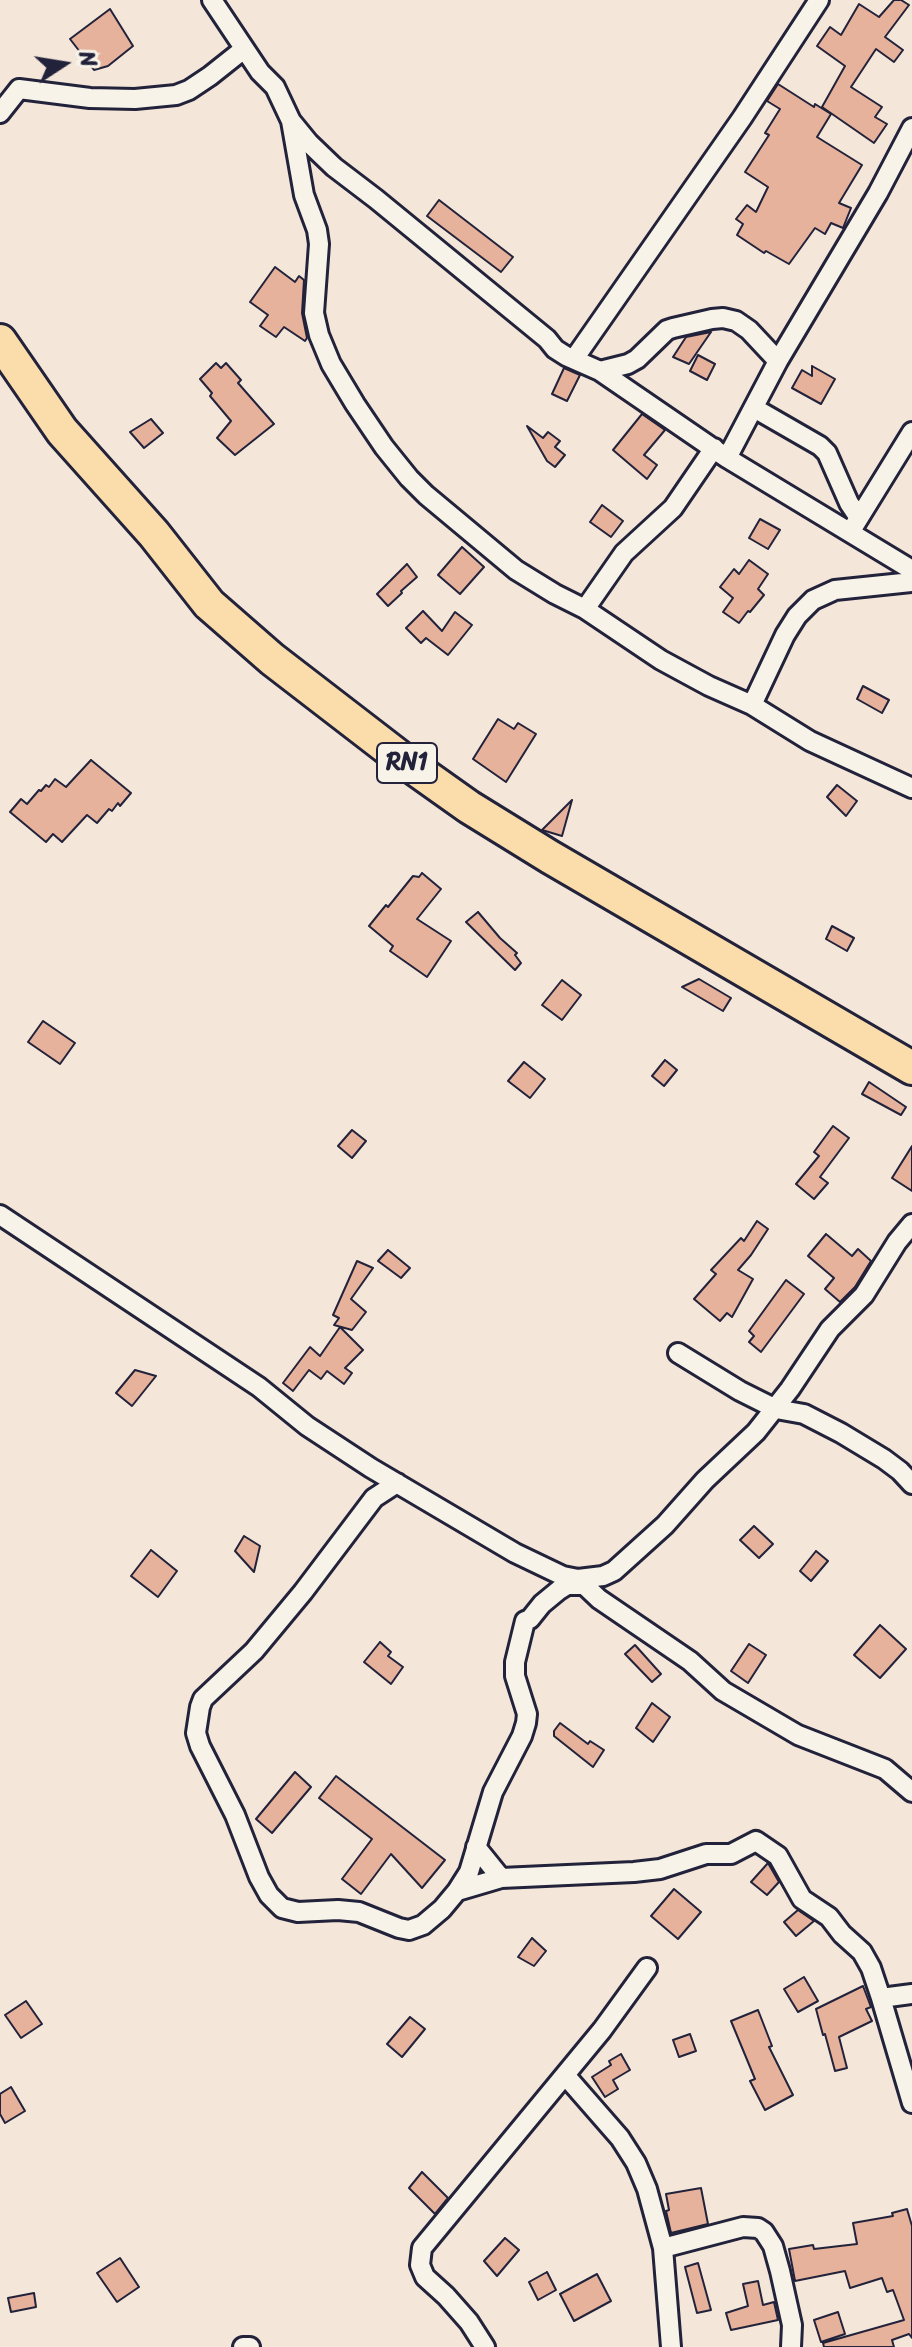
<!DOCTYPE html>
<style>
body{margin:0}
#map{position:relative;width:912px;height:2347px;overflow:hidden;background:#f4e6d9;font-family:Sriracha,sans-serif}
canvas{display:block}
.north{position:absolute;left:24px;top:24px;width:80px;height:80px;-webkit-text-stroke:6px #f7f3e8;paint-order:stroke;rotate:78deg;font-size:22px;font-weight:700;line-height:32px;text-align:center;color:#22223b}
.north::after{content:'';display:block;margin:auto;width:28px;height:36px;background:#22223b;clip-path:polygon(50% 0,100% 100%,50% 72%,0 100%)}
</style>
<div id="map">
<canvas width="912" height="2347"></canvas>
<div class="north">N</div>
</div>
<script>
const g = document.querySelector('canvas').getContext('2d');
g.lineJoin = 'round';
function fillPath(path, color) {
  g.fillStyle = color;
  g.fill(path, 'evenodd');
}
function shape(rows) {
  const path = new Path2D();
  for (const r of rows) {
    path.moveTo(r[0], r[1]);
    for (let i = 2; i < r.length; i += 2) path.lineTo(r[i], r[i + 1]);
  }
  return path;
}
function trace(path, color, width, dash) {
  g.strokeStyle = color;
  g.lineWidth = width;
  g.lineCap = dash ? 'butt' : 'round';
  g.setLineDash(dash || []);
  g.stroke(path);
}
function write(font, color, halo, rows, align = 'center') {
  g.font = font + ' Sriracha,sans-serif';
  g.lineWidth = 6;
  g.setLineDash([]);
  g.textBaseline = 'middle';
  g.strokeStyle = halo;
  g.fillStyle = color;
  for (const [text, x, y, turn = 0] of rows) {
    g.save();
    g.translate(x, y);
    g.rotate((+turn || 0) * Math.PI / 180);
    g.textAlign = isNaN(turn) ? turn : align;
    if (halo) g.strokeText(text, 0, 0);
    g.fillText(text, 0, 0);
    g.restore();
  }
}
const building = shape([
 [894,0,901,0,909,5,885,37,903,50,894,62,876,49,851,87,882,107,875,117,887,124,874,143,822,107,845,66,817,46,830,27,841,35,859,4,879,17,894,0],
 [110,9,133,46,108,66,94,70,70,39,110,9],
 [778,84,814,107,815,104,831,114,817,137,862,165,839,203,851,208,843,228,831,223,825,234,815,228,789,264,766,251,764,253,737,235,743,224,736,219,747,205,756,212,768,187,745,172,769,135,765,133,780,109,767,101,778,84],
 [439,200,513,257,501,272,427,216,439,200],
 [275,267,295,282,299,276,304,280,302,313,307,338,305,341,284,327,276,337,260,326,268,315,250,302,275,267],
 [711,332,689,364,673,357,686,337,711,332],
 [698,355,715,364,707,380,690,371,698,355],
 [216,363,221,368,226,363,241,380,238,383,274,424,235,455,217,438,231,421,210,396,212,393,200,379,216,363],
 [812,366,835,379,821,404,792,388,802,370,812,376,812,366],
 [564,368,580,375,567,401,552,394,564,368],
 [642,414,665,430,644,455,657,465,647,479,613,450,642,414],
 [151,419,163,433,144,448,130,432,151,419],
 [527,426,543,438,548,432,560,441,555,447,565,455,555,467,547,461,527,426],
 [602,505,623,521,611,537,590,522,602,505],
 [760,519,780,530,768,549,749,538,760,519],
 [462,547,484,567,460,594,438,575,462,547],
 [749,560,768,574,758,589,764,595,750,612,748,611,739,623,723,612,733,598,720,587,734,569,739,574,749,560],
 [407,564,417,577,401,591,402,593,388,606,377,594,407,564],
 [423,611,442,631,455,612,472,625,448,655,426,638,421,643,406,628,423,611],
 [863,686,889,700,882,713,857,699,863,686],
 [498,719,514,729,518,723,536,734,506,782,473,759,498,719],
 [91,760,131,793,120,806,118,803,112,811,109,809,97,823,87,815,62,842,53,834,46,842,10,812,21,799,27,804,39,790,41,791,46,785,49,787,55,779,66,787,91,760],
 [837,785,857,801,846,816,827,797,837,785],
 [572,800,562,836,542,830,572,800],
 [422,873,441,889,417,919,451,941,427,977,390,951,393,946,369,926,386,905,388,907,413,876,419,877,422,873],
 [478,912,500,938,517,953,515,955,521,963,515,970,466,922,478,912],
 [832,926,854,938,847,951,826,939,832,926],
 [699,979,731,998,723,1011,682,987,699,979],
 [562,980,581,995,562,1020,542,1005,562,980],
 [43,1021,75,1043,60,1064,28,1042,43,1021],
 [665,1060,677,1070,664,1086,652,1076,665,1060],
 [524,1062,545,1079,530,1098,508,1081,524,1062],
 [869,1082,906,1107,901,1115,862,1094,869,1082],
 [833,1126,849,1138,820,1177,828,1183,814,1199,796,1184,819,1156,814,1152,833,1126],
 [352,1130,366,1141,352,1158,338,1146,352,1130],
 [912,1146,912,1191,892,1178,912,1146],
 [757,1221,768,1229,751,1255,738,1270,753,1279,732,1317,727,1313,720,1321,694,1299,716,1274,711,1270,741,1238,744,1241,757,1221],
 [826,1234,852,1256,858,1249,871,1261,855,1287,840,1302,825,1289,834,1278,808,1256,826,1234],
 [388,1250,410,1268,401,1278,378,1261,388,1250],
 [357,1261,373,1268,351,1299,366,1312,352,1330,334,1325,339,1318,333,1315,357,1261],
 [786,1280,804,1294,761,1352,749,1342,754,1336,749,1331,786,1280],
 [340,1327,363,1350,345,1368,352,1373,344,1384,327,1371,321,1379,309,1370,293,1391,283,1383,310,1347,320,1356,340,1327],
 [135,1370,156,1376,132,1406,116,1393,135,1370],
 [754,1526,773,1544,759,1558,740,1540,754,1526],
 [244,1536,260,1546,254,1572,235,1551,244,1536],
 [151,1550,177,1571,158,1597,131,1576,151,1550],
 [816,1551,828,1561,811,1581,800,1571,816,1551],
 [880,1625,906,1649,880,1678,854,1655,880,1625],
 [380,1642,391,1652,388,1656,403,1667,391,1684,364,1662,380,1642],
 [749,1644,766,1655,748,1683,731,1671,749,1644],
 [635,1645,661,1674,652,1682,625,1654,635,1645],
 [652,1703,670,1717,653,1742,636,1728,652,1703],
 [560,1723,588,1744,590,1741,604,1750,593,1767,554,1736,554,1731,560,1723],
 [295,1772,311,1787,272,1833,256,1819,295,1772],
 [336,1776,445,1860,422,1888,391,1854,361,1894,342,1879,372,1839,319,1798,336,1776],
 [768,1863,779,1882,767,1895,751,1882,768,1863],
 [674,1889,701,1912,678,1939,651,1916,674,1889],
 [798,1910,814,1921,796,1936,784,1922,798,1910],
 [532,1938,546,1951,534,1966,518,1957,532,1938],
 [804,1977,818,2001,798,2012,784,1989,804,1977],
 [863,1986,871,2007,866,2009,872,2021,839,2037,847,2068,835,2071,825,2034,823,2035,816,2009,863,1986],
 [26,2001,42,2024,21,2038,5,2015,26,2001],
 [758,2010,772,2046,769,2047,793,2095,765,2110,750,2081,755,2079,731,2021,758,2010],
 [410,2017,425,2029,402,2057,387,2044,410,2017],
 [690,2034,696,2051,679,2057,673,2040,690,2034],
 [621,2054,630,2070,613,2080,618,2089,605,2097,592,2077,611,2065,609,2061,621,2054],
 [11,2087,25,2111,5,2123,0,2114,0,2094,11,2087],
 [422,2172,448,2198,435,2214,409,2188,422,2172],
 [701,2188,708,2224,671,2233,666,2211,669,2210,666,2194,701,2188],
 [907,2209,912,2226,912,2338,909,2334,892,2340,894,2347,824,2347,823,2343,904,2320,893,2290,887,2292,882,2278,850,2288,845,2271,795,2281,789,2249,813,2245,814,2249,857,2244,853,2223,893,2216,892,2213,907,2209],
 [505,2238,519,2250,497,2276,484,2261,505,2238],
 [120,2258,139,2287,117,2302,97,2273,120,2258],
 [698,2263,711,2310,697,2313,685,2267,698,2263],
 [547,2272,556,2290,538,2300,529,2282,547,2272],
 [597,2274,611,2301,574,2321,560,2294,597,2274],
 [758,2281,763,2305,774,2302,778,2320,731,2330,726,2313,748,2306,743,2284,758,2281],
 [34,2293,36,2307,11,2312,8,2298,34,2293],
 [838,2312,845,2334,821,2342,814,2320,838,2312]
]);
const street = shape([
 [212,0,260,72,275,87,291,121,309,143,334,167,376,199,547,339,555,349,566,356,600,371,727,458,912,570],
 [0,113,19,89,90,98,135,99,176,95,189,90,210,76,244,49],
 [291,121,304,195,317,230,319,244,314,313,319,335,331,364,355,404,384,447,409,478,426,495,516,570,555,594,585,609,661,660,709,686,752,705,810,741,912,788],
 [574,359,742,118,819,0],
 [600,371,628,364,637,359,667,330,673,328,712,319,723,318,736,321,749,330,778,361],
 [754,408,820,446,827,453,849,503,859,518],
 [727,458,778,361,878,193,912,128],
 [854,526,912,432],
 [585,609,624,553,673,508,714,448],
 [752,705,785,635,797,616,813,600,835,590,912,582],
 [0,1215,259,1387,307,1426,371,1468,515,1553,563,1576,578,1579,603,1576,614,1571,665,1525,705,1480,756,1432,790,1389,830,1329,864,1295,897,1242,912,1224],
 [678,1353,740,1391,776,1409,804,1414,841,1433,884,1459,900,1471,912,1484],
 [397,1483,374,1498,303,1592,254,1651,203,1699,200,1707,196,1733,200,1746,235,1815,259,1877,269,1895,282,1908,298,1912,338,1910,359,1912,399,1928,409,1930,423,1925,442,1909,457,1891,469,1872,493,1792,522,1736,526,1723,527,1714,515,1676,515,1662,525,1621,530,1619,542,1604,559,1590,567,1585,583,1585],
 [578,1579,599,1599,690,1661,723,1691,798,1735,885,1769,912,1792],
 [476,1847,501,1878],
 [457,1891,501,1878,634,1872,660,1869,706,1854,731,1854,756,1841,778,1856,802,1899,829,1917,842,1934,862,1952,871,1968,881,1998,912,2103],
 [881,1998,912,1994],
 [565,2075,620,2138,636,2163,647,2189,663,2248,671,2347],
 [663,2248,743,2227,758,2228,764,2232,773,2246,780,2271,792,2325,791,2347],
 [243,2347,250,2347],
 [485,2347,469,2322,446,2296,425,2277,420,2265,422,2248,602,2030,647,1968]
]);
const highway = shape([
 [0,341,62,431,154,534,209,604,272,659,407,763,469,807,550,857,912,1068]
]);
const shields = [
 [407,763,60]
];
const shieldNames = [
 ["RN1",407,763]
];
fillPath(building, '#e7b29b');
trace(building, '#22223b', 2);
trace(street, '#22223b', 24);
trace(highway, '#22223b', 38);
trace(street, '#f7f3e8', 18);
trace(highway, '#fbddab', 32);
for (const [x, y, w] of shields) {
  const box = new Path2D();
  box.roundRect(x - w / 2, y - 20, w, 40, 6);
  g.fillStyle = '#f7f3e8';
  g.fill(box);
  trace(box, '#22223b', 2);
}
write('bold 24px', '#22223b', null, shieldNames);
</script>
